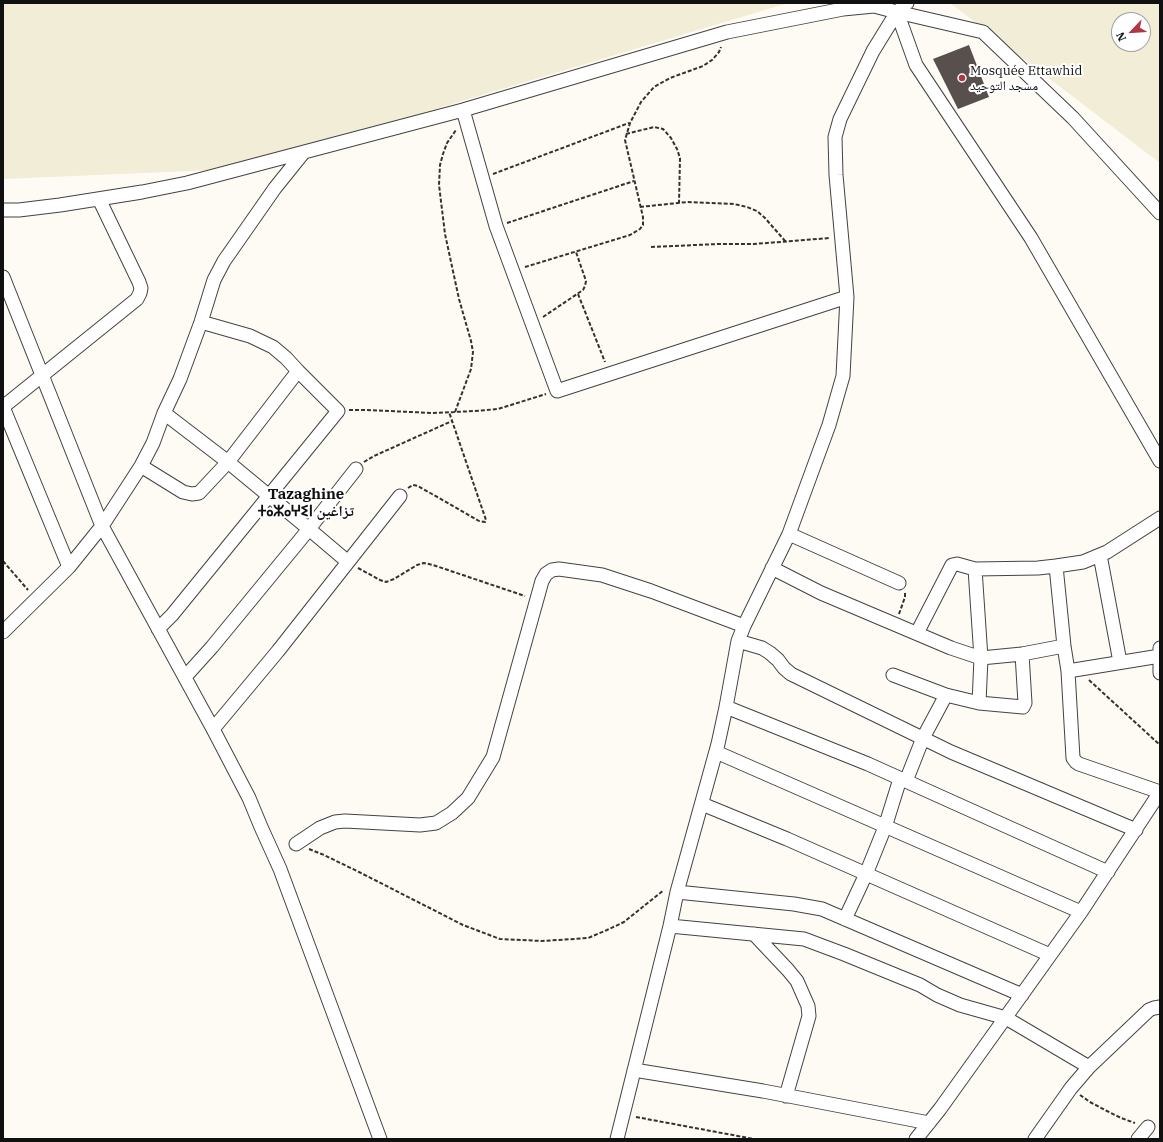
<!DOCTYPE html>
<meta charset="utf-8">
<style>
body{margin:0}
#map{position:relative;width:1163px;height:1142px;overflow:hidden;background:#fdfbf4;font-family:"IBM Plex Serif",serif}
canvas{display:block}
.frame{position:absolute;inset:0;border:4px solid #101010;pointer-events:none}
.north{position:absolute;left:1111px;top:12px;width:40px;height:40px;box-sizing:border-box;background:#fff;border:1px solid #9f9f9f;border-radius:50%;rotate:245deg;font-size:11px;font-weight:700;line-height:16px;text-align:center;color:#101010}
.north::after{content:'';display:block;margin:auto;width:14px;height:18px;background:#af3846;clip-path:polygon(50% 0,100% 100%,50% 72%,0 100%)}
</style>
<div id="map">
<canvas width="1163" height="1142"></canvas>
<div class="frame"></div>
<div class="north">N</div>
</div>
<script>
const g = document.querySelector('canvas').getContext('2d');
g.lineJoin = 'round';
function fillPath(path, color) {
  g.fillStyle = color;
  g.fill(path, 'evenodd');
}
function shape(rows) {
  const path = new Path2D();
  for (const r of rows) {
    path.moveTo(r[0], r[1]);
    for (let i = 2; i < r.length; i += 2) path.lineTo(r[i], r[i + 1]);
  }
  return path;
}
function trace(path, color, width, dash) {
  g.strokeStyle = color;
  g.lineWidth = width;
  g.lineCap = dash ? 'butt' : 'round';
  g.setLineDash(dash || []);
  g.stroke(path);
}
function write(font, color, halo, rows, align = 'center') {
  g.font = font + ' "IBM Plex Serif","Noto Naskh Arabic","Noto Sans Tifinagh",serif';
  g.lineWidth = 4;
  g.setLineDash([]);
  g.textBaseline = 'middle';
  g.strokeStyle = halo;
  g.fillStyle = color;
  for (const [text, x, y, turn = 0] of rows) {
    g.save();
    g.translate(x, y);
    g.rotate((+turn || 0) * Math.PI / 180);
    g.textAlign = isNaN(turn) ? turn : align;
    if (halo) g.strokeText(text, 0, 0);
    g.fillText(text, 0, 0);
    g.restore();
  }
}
const farmland = shape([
 [3,3,788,3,236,169,3,179],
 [950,3,1160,3,1160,163],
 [1119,20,1143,20,1143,44,1119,44]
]);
const building = shape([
 [969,45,989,97,958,109,933,59]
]);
const path = shape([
 [626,134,654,127,663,129,671,138,677,149,680,158,679,203],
 [493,174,629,123],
 [640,207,687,202,734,204,747,207,757,211,765,218,786,242],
 [507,223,634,181],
 [651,247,718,244,754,244,830,238],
 [525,267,630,235,640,229,643,225,643,217,625,140,630,123,641,102,654,87,670,78,703,66,712,60,719,52,721,47],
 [578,294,605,362],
 [543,317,583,290,585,286,586,281,576,252],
 [349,410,366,410,433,413,475,411,498,409,546,394],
 [455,412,471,369,473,352,471,341,459,299,445,234,439,185,440,165,443,154,447,143,456,130],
 [364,462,374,456,452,421],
 [408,488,413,485,418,486,479,521,485,522,486,520,449,412],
 [3,561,28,590],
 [358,568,380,580,386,582,394,579,417,565,424,563,433,565,525,596],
 [899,614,905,597,905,593],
 [1089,680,1160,745],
 [309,849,324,855,359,872,463,925,500,939,542,941,588,938,607,930,624,922,664,890],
 [1080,1095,1090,1102,1107,1111,1121,1118,1135,1123],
 [636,1117,754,1139]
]);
const minor = shape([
 [897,12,916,65,1031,238,1160,461],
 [897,12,983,32,1073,118,1160,213],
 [463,110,496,226,557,391,847,297],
 [3,210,19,210,60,205,142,192,187,183,463,110,727,32,843,9,874,6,897,12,907,3],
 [3,277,102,526,213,729,249,798,261,827,280,869,380,1139],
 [3,407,137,299,140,293,141,288,139,282,99,199],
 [3,407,69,567],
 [164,413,228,462,309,529,348,562],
 [141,466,183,492,192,494,199,493,228,462,298,371],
 [789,534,899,583],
 [1100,555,1120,662],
 [772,568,821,593,951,648,981,658,1022,654,1064,646],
 [158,629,172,615,338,411,298,371,286,358,273,347,250,336,201,322],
 [3,632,69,567,102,526,141,466,153,443,164,413,180,379,201,322,214,280,224,261,275,188,304,152],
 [917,633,952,565,957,564,975,569],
 [738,641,762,648,770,653,778,660,784,668,791,674,951,752,1136,830],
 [1160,648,1160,673],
 [1068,671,1160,656],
 [893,675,946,695,979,703,1023,707,1025,703,1022,654],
 [185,677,212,647,309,529,356,469],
 [979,703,981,658,975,569,1038,568,1056,566],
 [726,707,868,764,1108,872],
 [213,729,278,651,400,496],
 [716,752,1081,912],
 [906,781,923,738,946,695],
 [702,804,787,839,1050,955],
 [296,844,320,828,335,822,345,821,420,825,436,823,452,813,468,798,493,757,542,581,546,574,552,570,559,569,602,575,651,591,744,626],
 [677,892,794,904,822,909,1022,995],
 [845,919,866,874,885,827,900,779],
 [670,926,804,939,844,954,920,985,937,995,960,1005,1006,1018,1089,1067,1149,1010,1154,1008,1160,1007],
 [754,934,788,970,797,981,808,1006,809,1016,786,1096],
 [634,1070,763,1091,929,1123],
 [617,1139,670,926,677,892,718,744,726,707,738,641,744,626,789,534,829,425,843,376,847,297,836,175,835,137,840,119,873,51,897,12],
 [916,1139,940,1109,1081,912,1160,792,1079,764,1076,762,1073,758,1068,671,1064,646,1056,566,1083,562,1107,552,1160,518],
 [1035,1139,1071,1088,1089,1067],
 [1138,1139,1148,1127]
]);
const markers = [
 [962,78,4,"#af3846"]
];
const poiNames = [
 ["Mosquée Ettawhid",970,71],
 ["مسجد التوحيد",970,86]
];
const quarterNames = [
 ["Tazaghine",306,495],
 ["ⵜⴰⵣⴰⵖⵉⵏ تزاغين",306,512]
];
fillPath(farmland, '#f1edd6');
fillPath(building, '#57504d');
trace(minor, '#434343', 15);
trace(path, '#323232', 2, [4, 2]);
trace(minor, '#fff', 13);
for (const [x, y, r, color] of markers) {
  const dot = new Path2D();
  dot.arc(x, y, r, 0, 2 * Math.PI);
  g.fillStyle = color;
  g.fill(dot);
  trace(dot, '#fff', 1.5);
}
write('13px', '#101010', '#fff', poiNames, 'left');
write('bold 15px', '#101010', '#fff', quarterNames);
</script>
